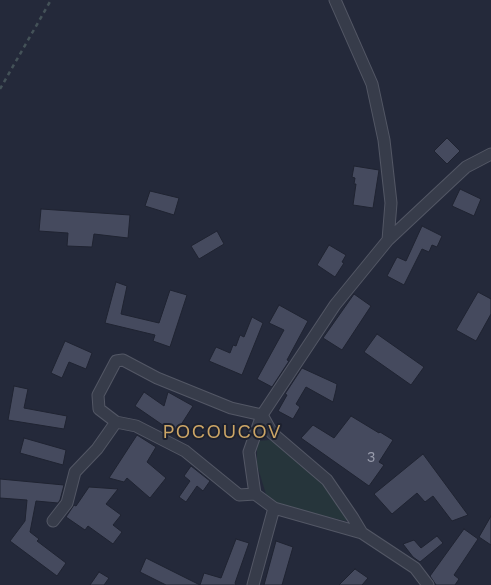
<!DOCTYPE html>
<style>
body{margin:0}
canvas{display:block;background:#24293a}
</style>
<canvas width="491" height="585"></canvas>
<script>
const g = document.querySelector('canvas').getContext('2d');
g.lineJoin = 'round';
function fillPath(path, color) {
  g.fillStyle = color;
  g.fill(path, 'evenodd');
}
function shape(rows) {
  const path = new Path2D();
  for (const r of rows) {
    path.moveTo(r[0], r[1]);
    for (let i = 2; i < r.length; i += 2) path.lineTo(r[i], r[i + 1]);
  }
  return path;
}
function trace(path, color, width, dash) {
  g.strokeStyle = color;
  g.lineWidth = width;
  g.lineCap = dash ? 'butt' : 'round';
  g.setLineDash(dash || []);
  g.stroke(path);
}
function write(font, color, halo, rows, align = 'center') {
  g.font = font + ' "Work Sans",sans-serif';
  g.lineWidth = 4;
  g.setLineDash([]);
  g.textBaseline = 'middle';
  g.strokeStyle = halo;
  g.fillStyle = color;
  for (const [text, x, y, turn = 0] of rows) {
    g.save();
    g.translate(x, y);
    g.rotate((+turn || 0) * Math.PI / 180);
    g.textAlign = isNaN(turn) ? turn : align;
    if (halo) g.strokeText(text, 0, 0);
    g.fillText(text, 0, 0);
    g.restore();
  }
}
const green = shape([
 [269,440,280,444,325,482,348,519,346,521,277,505,266,494,257,465,257,449,259,441]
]);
const building = shape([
 [447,138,460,151,447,164,434,151,447,138],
 [354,166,379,170,373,208,353,205,356,184,354,184,355,178,352,177,354,166],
 [460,189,481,199,474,216,452,206,460,189],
 [150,191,179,198,174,215,145,206,150,191],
 [41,209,130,215,128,238,94,234,92,247,67,246,68,233,39,231,41,209],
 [422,226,442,236,437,247,432,245,429,252,422,249,404,285,387,276,397,257,406,261,422,226],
 [217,231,224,244,199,259,191,246,217,231],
 [329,245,346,255,342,262,344,263,335,277,317,265,329,245],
 [116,282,127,286,121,314,159,323,170,290,187,295,170,347,153,341,155,335,105,323,116,282],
 [478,292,491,299,491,314,476,341,456,330,478,292],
 [354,294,371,306,342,350,323,338,354,294],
 [279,305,308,321,287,360,289,361,272,387,257,379,284,330,269,323,279,305],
 [252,317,263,323,242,375,209,361,216,347,230,353,233,345,236,346,240,335,244,337,252,317],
 [377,334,424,367,411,385,364,352,377,334],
 [65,341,92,353,86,369,69,362,62,378,51,373,65,341],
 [302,368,337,384,336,390,333,402,306,387,296,404,300,407,293,419,278,411,287,395,285,394,302,368],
 [14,386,28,389,24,408,67,416,64,429,8,420,14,386],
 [144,392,164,406,168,392,193,406,177,431,168,426,167,428,135,406,144,392],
 [351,416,379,433,380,432,393,440,379,462,384,465,369,486,301,438,313,425,334,438,351,416],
 [137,435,156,447,147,462,166,478,150,498,127,478,124,482,109,478,137,435],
 [24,438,66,450,63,465,20,453,24,438],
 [423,454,468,515,452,521,433,496,425,502,417,493,392,514,374,494,423,454],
 [191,466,210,481,203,491,197,486,186,502,179,497,190,481,184,476,191,466],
 [0,479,64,485,60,500,58,503,36,501,30,532,39,539,37,541,66,563,57,576,10,541,25,521,27,500,0,498,0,479],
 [89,487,118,489,106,504,121,515,113,525,122,532,113,544,88,526,85,530,66,517,74,505,76,506,89,487],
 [491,516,491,545,479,537,491,516],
 [464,529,478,539,454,575,459,579,455,585,436,585,430,576,464,529],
 [437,536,443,543,420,562,413,557,403,544,414,540,421,548,437,536],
 [236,539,249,543,235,583,236,585,166,585,140,572,146,558,200,585,204,573,221,578,236,539],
 [276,541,293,547,282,585,264,585,276,541],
 [355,569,368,578,362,585,339,585,355,569],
 [99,572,109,578,104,585,90,585,99,572]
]);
const path = shape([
 [0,89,51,0]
]);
const minor = shape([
 [335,0,372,84,384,140,391,203,388,240],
 [262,415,272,433,327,480,353,518,362,533],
 [116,422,99,409,98,395,116,361,123,360,157,378,231,408,262,415],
 [53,521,67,503,75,472,97,449,116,422,136,426,185,451,239,495,255,494],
 [253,585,274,508],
 [428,585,415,568,362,533,274,508,255,494,249,452,262,415,335,305,388,240,466,167,491,154]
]);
const numberNames = [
 ["3",371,458]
];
const quarterNames = [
 ["POCOUCOV",222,432]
];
fillPath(green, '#26353b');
fillPath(building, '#454a5e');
trace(building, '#1f2331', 1);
trace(minor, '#535765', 13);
trace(path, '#445258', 2.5, [4, 4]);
trace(minor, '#373c4a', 11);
write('15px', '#989cac', null, numberNames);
g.letterSpacing = '1px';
write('20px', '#cda666', '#1d212f', quarterNames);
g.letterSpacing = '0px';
</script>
